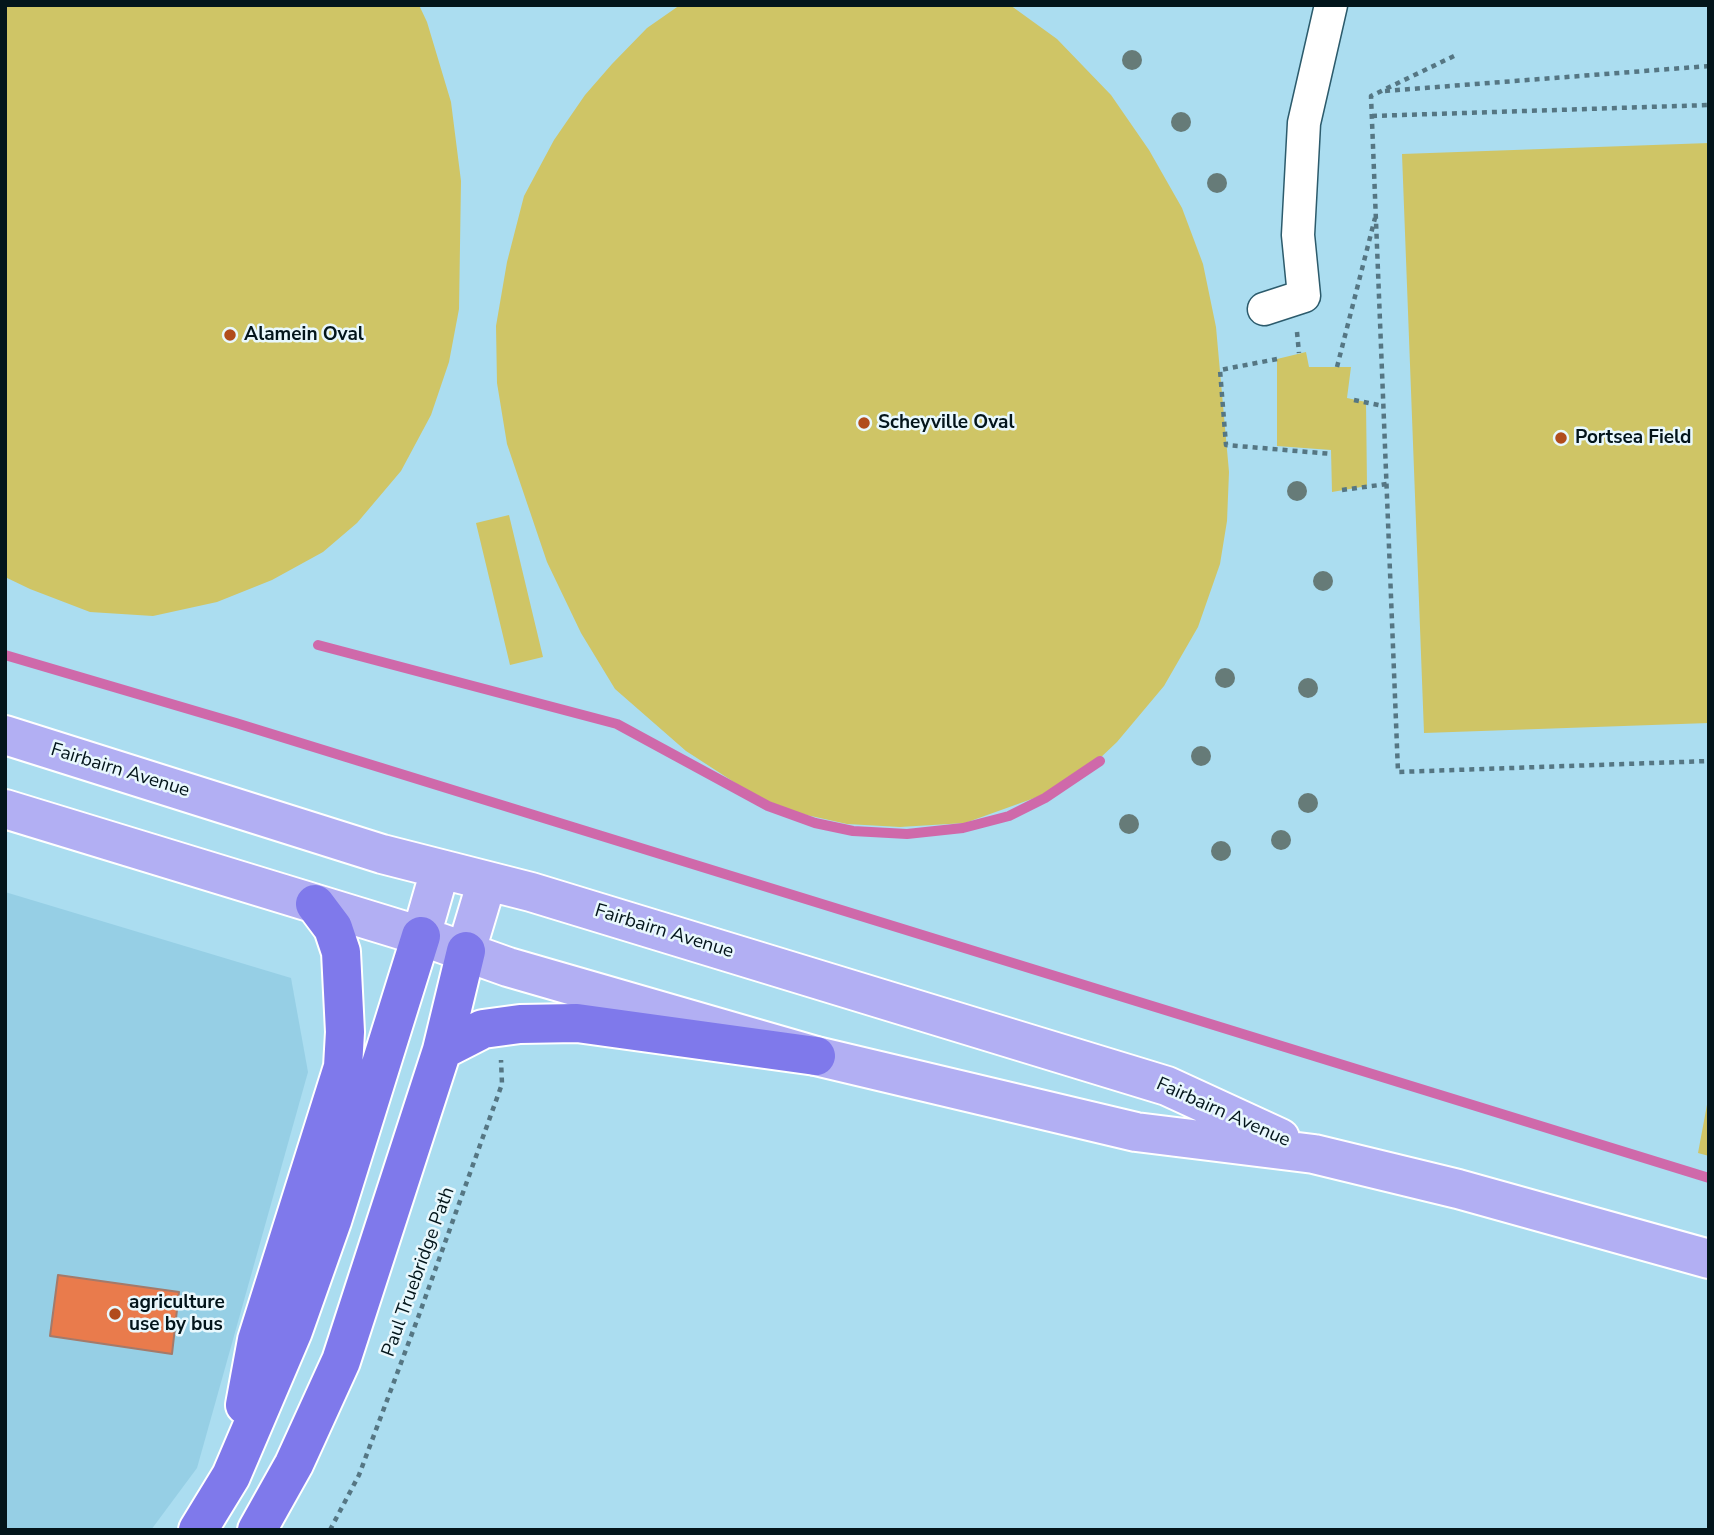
<!DOCTYPE html>
<style>
body{margin:0}
#map{position:relative;width:1714px;height:1535px;overflow:hidden;background:#abddf0;font-family:"Nunito Sans",sans-serif}
canvas{display:block}
.frame{position:absolute;inset:0;border:7px solid #03151b;pointer-events:none}
</style>
<div id="map">
<canvas width="1714" height="1535"></canvas>
<div class="frame"></div>
</div>
<script>
const g = document.querySelector('canvas').getContext('2d');
g.lineJoin = 'round';
function fillPath(path, color) {
  g.fillStyle = color;
  g.fill(path, 'evenodd');
}
function shape(rows) {
  const path = new Path2D();
  for (const r of rows) {
    path.moveTo(r[0], r[1]);
    for (let i = 2; i < r.length; i += 2) path.lineTo(r[i], r[i + 1]);
  }
  return path;
}
function trace(path, color, width, dash) {
  g.strokeStyle = color;
  g.lineWidth = width;
  g.lineCap = dash ? 'butt' : 'round';
  g.setLineDash(dash || []);
  g.stroke(path);
}
function write(font, color, halo, rows, align = 'center') {
  g.font = font + ' "Nunito Sans",sans-serif';
  g.lineWidth = 5;
  g.setLineDash([]);
  g.textBaseline = 'middle';
  g.strokeStyle = halo;
  g.fillStyle = color;
  for (const [text, x, y, turn = 0] of rows) {
    g.save();
    g.translate(x, y);
    g.rotate((+turn || 0) * Math.PI / 180);
    g.textAlign = isNaN(turn) ? turn : align;
    if (halo) g.strokeText(text, 0, 0);
    g.fillText(text, 0, 0);
    g.restore();
  }
}
const built = shape([
 [5,892,291,978,308,1072,197,1468,151,1530,5,1530]
]);
const green = shape([
 [5,5,419,5,427,22,451,102,461,181,459,309,449,362,431,415,401,471,357,523,323,552,272,580,217,602,153,616,90,612,30,589,5,577],
 [680,5,1010,5,1057,39,1111,95,1149,150,1182,208,1203,264,1216,327,1229,472,1227,521,1220,564,1198,627,1164,686,1117,742,1098,760,1054,791,965,823,900,827,847,824,802,814,757,797,686,751,615,689,581,633,547,562,507,444,497,383,496,326,507,262,524,196,554,140,585,95,612,64,647,28],
 [1709,143,1709,723,1424,733,1402,154],
 [1306,352,1309,367,1351,367,1347,398,1366,402,1367,486,1332,492,1331,450,1277,446,1277,359],
 [509,515,543,657,510,665,476,523],
 [1709,1094,1709,1156,1698,1153]
]);
const stream = shape([
 [318,645,617,724,768,806,815,823,853,831,907,834,963,828,1009,816,1045,798,1100,761],
 [5,655,236,723,1709,1178]
]);
const building = shape([
 [58,1275,179,1292,172,1354,50,1336,58,1275]
]);
const path = shape([
 [1454,56,1371,96,1398,772,1709,761],
 [1385,91,1709,66],
 [1372,116,1709,105],
 [1297,332,1299,353],
 [1277,359,1220,370,1226,445,1332,454],
 [1337,367,1375,218],
 [1354,400,1383,406],
 [1342,490,1387,484],
 [330,1530,359,1475,419,1315,502,1084,501,1060]
]);
const minor = shape([
 [1264,309,1304,296,1298,235,1304,123,1331,5]
]);
const major = shape([
 [5,735,382,854,531,892,1167,1086,1280,1138],
 [5,809,421,936,508,967,816,1056,1136,1132,1314,1154,1458,1189,1709,1259],
 [421,936,440,870],
 [466,951,487,881]
]);
const highway = shape([
 [442,1050,483,1029,520,1024,577,1023,816,1056],
 [245,1405,257,1340,343,1067,345,1032,341,952,333,928,315,904],
 [198,1530,231,1476,293,1331,332,1221,421,936],
 [257,1530,294,1464,341,1361,442,1050,466,951]
]);
const trees = [
 [1132,60],
 [1181,122],
 [1217,183],
 [1297,491],
 [1323,581],
 [1225,678],
 [1308,688],
 [1201,756],
 [1308,803],
 [1129,824],
 [1281,840],
 [1221,851]
];
const markers = [
 [230,335,7,"#b14c1c"],
 [864,423,7,"#b14c1c"],
 [1561,438,7,"#b14c1c"],
 [115,1314,7,"#b14c1c"]
];
const poiNames = [
 ["Alamein Oval",244,335],
 ["Scheyville Oval",878,423],
 ["Portsea Field",1575,438],
 ["agriculture",129,1303],
 ["use by bus",129,1325]
];
const streetNames = [
 ["Fairbairn Avenue",120,771,17],
 ["Fairbairn Avenue",664,932,17],
 ["Fairbairn Avenue",1223,1113,24],
 ["Paul Truebridge Path",419,1272,-70]
];
fillPath(built, '#96cfe5');
fillPath(green, '#cfc566');
trace(stream, '#cf69aa', 10);
fillPath(building, '#e97b4c');
trace(building, '#a47a6a', 2);
trace(minor, '#2c5b6c', 35);
trace(major, '#fff', 42);
trace(highway, '#fff', 42);
trace(path, '#557683', 4.5, [5, 5]);
trace(minor, '#fff', 32);
trace(major, '#b2aff3', 38);
trace(highway, '#7f79eb', 38);
g.fillStyle = '#667b78';
for (const [x, y] of trees) {
  g.beginPath();
  g.arc(x, y, 10, 0, 2 * Math.PI);
  g.fill();
}
for (const [x, y, r, color] of markers) {
  const dot = new Path2D();
  dot.arc(x, y, r, 0, 2 * Math.PI);
  g.fillStyle = color;
  g.fill(dot);
  trace(dot, '#e9f8fd', 2.5);
}
write('bold 19px', '#03151b', '#e9f8fd', poiNames, 'left');
write('19px', '#03151b', '#e9f8fd', streetNames);
</script>
